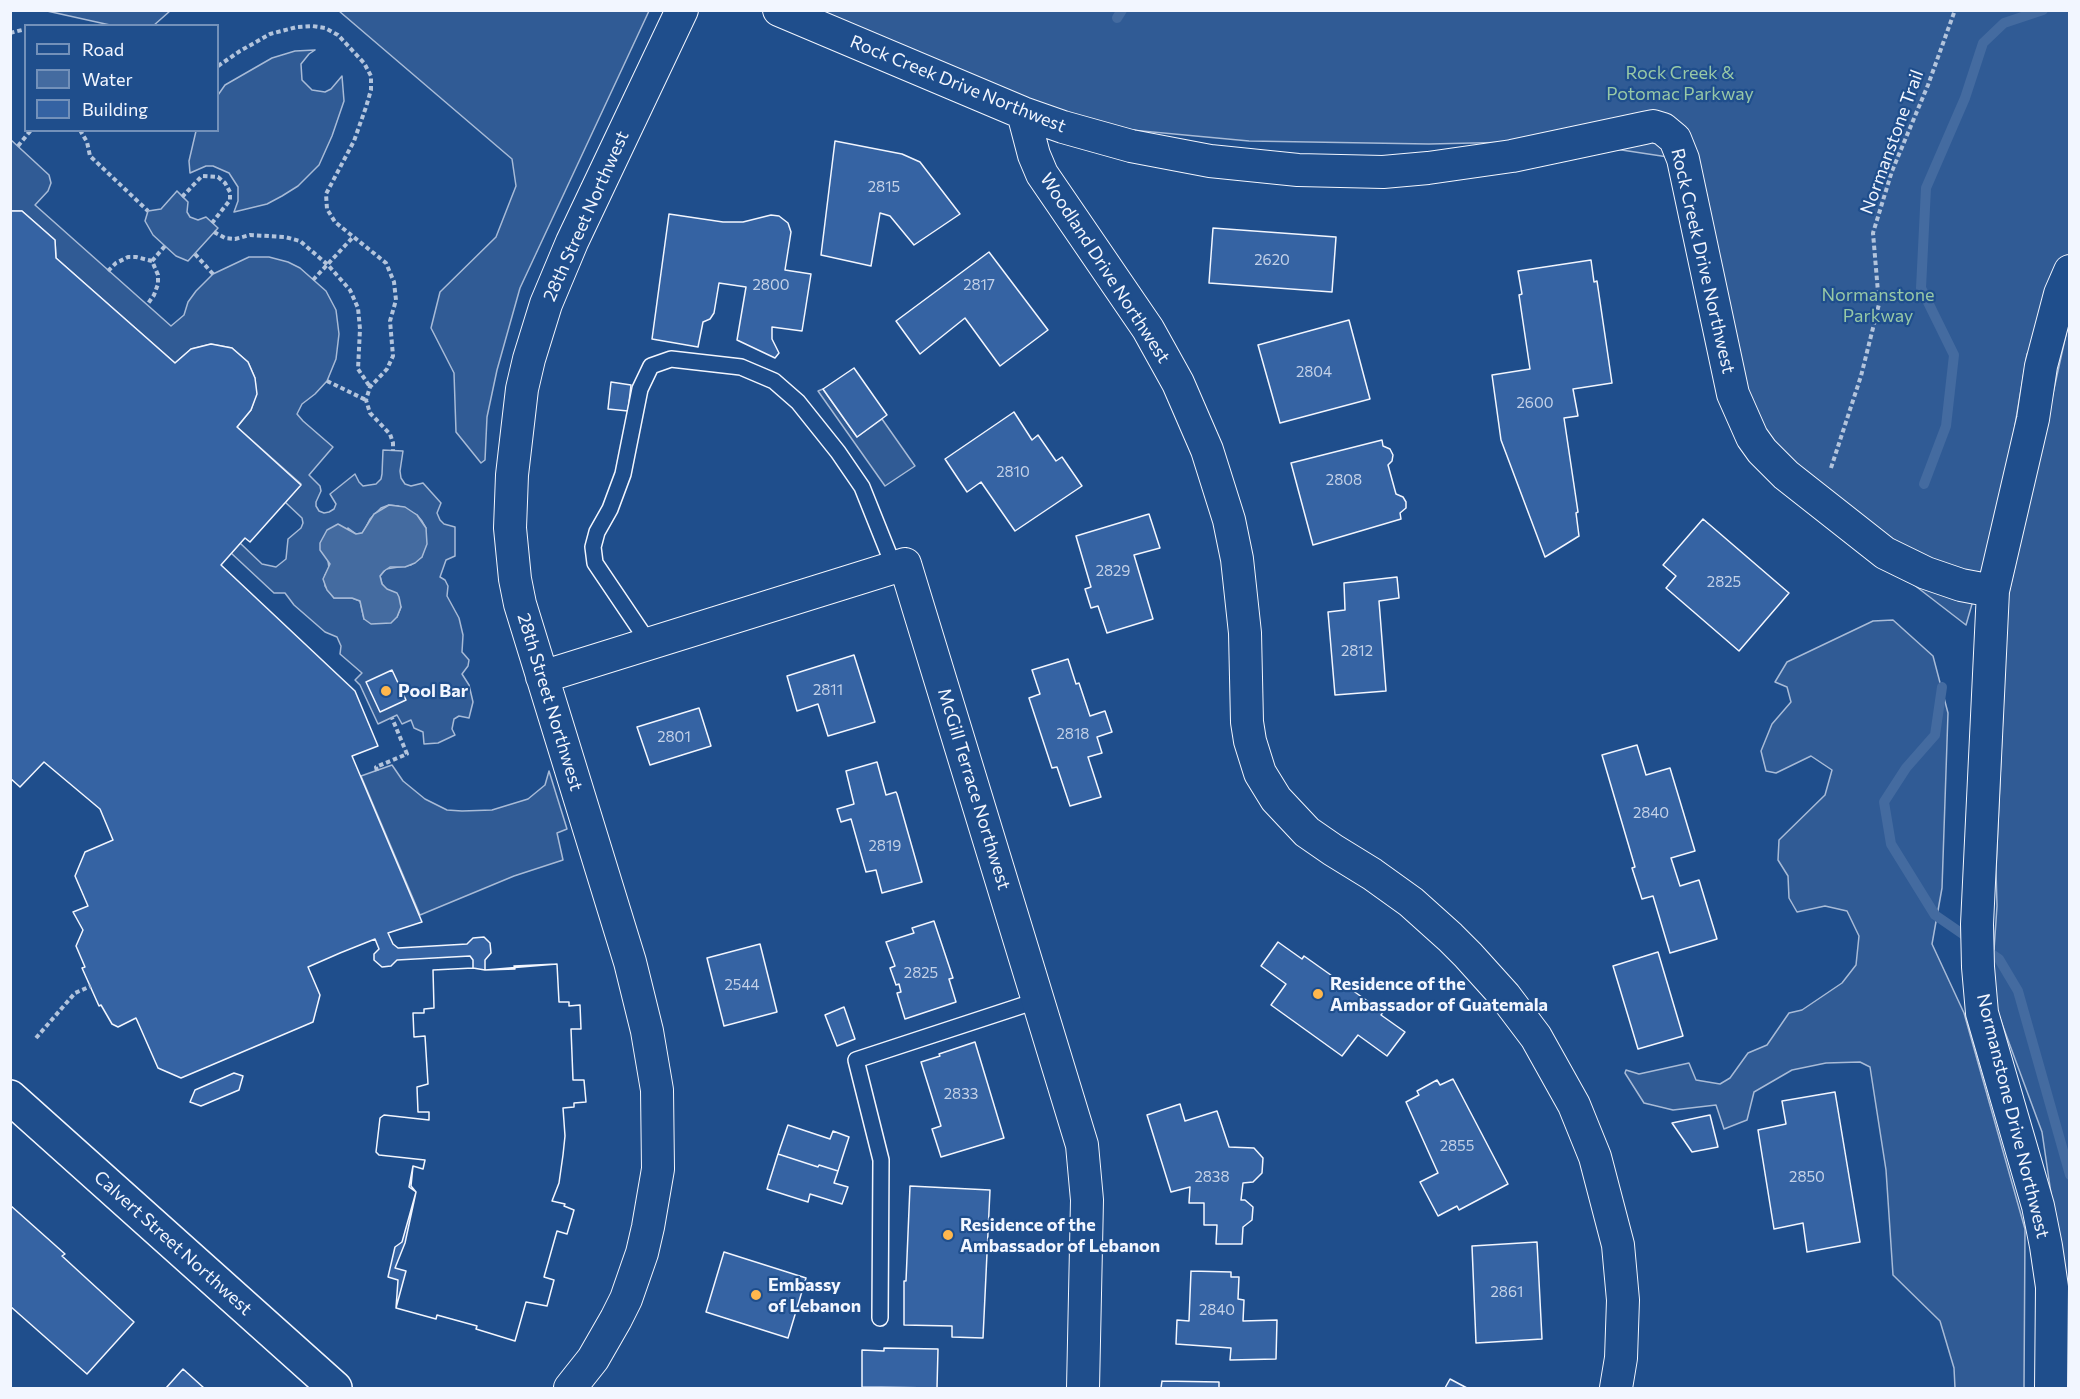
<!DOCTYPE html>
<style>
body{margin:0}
#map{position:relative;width:2080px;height:1399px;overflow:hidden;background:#1f4e8c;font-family:Commissioner,sans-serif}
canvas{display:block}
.frame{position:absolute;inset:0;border:12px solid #f2f6ff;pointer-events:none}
.legend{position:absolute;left:24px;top:24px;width:195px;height:108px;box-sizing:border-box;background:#1f4e8c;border:2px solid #7391ba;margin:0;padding:8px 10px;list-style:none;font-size:18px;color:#f2f6ff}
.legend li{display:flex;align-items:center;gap:12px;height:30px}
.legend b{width:30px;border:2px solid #7391ba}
</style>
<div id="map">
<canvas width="2080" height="1399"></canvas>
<div class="frame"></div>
<ul class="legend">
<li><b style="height:8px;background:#1f4e8c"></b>Road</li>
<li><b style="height:16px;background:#446ba0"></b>Water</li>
<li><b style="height:16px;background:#3563a3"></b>Building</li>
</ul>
</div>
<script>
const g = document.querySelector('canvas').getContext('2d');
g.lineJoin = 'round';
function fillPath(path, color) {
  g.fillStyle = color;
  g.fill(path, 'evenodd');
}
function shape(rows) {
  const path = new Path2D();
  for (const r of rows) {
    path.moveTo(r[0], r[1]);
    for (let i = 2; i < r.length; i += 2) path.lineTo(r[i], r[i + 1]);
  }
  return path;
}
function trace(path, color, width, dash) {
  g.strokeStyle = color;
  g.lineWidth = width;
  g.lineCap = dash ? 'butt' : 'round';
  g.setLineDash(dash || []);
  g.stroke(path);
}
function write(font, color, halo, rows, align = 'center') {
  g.font = font + ' Commissioner,sans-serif';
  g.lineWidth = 4.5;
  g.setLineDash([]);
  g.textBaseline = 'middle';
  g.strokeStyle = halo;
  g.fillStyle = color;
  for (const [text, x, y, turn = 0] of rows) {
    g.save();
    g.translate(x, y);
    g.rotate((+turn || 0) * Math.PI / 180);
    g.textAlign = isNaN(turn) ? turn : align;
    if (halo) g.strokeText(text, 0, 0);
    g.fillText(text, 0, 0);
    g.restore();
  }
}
const built = shape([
 [47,11,170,11,153,26,110,25,47,11],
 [339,11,649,11,520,288,497,370,487,417,485,460,481,463,456,432,454,373,431,328,440,292,496,237,516,186,512,159,339,11],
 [768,11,2069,11,2069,300,2027,354,2003,496,1966,625,1782,483,1753,450,1668,157,1562,141,1429,144,1249,141,1110,128,768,11],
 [315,50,309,54,301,64,302,80,312,90,325,92,331,89,342,76,344,101,332,136,319,165,298,186,282,196,267,204,234,212,238,201,238,187,229,173,213,166,206,166,190,173,189,161,196,131,218,130,218,95,225,85,272,58,295,51,315,50],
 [10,139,49,175,51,183,48,191,35,205,171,326,184,315,188,302,196,291,213,274,249,257,269,257,288,262,300,268,326,291,336,310,339,334,336,359,327,381,315,394,302,404,297,414,303,421,333,447,309,475,320,486,321,491,316,502,316,506,319,511,324,513,329,512,334,509,336,504,330,494,355,474,359,482,363,486,376,484,381,479,382,474,383,450,403,451,400,471,401,478,405,484,411,486,423,483,441,503,437,513,440,520,444,524,455,527,455,556,446,560,440,577,445,580,448,586,447,596,459,618,463,635,462,652,469,660,468,666,462,674,469,685,473,702,469,718,459,716,454,719,452,729,455,735,438,743,424,744,423,732,414,728,411,720,402,724,397,715,378,724,360,685,355,680,362,673,340,654,341,646,337,637,325,632,294,605,285,593,274,593,231,553,240,543,262,564,276,567,286,559,288,539,301,528,303,523,302,518,285,502,301,484,237,427,251,410,256,394,255,378,248,362,232,348,211,344,191,349,175,363,56,258,55,240,22,211,11,211,10,139],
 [389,505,398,506,417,515,422,521,426,528,422,557,411,565,386,569,380,576,382,584,401,607,397,617,364,619,360,601,352,598,334,598,325,586,325,575,329,568,328,561,348,528,356,534,363,533,370,519,381,508,389,505],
 [177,191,188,202,187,212,190,217,198,220,206,217,218,228,188,261,176,256,165,246,153,235,145,221,148,211,161,209,177,191],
 [2067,330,2069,330,2069,1388,2062,1388,2065,1289,2042,1132,1991,994,1997,906,1996,870,2008,597,2067,330],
 [823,389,857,437,882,419,915,466,885,486,818,391,823,389],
 [1893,620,1933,656,1948,713,1942,888,1932,944,1964,1013,2025,1229,2024,1388,1955,1388,1954,1368,1940,1321,1893,1275,1886,1170,1870,1067,1860,1062,1826,1063,1792,1070,1754,1092,1747,1120,1724,1129,1716,1105,1673,1110,1644,1103,1625,1073,1626,1070,1639,1074,1689,1063,1696,1080,1720,1084,1730,1078,1748,1053,1767,1045,1789,1013,1802,1010,1842,983,1856,965,1859,936,1847,911,1825,906,1797,912,1789,898,1788,876,1778,860,1779,840,1825,795,1832,770,1811,756,1776,773,1766,771,1761,751,1772,724,1791,702,1787,687,1775,682,1787,662,1873,621,1893,620],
 [392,765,403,781,425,799,447,810,462,811,492,810,528,799,545,785,549,771,567,829,557,833,563,860,514,876,420,915,361,776,392,765]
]);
const water = shape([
 [389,505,405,507,417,515,426,528,427,544,422,557,415,563,405,567,390,567,384,571,380,576,382,584,387,589,397,593,399,597,401,607,397,617,391,623,371,624,364,619,360,601,352,598,334,598,327,590,323,579,330,564,320,550,320,543,327,530,338,524,356,534,362,533,374,514,389,505]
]);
const stream = shape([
 [1117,18,1122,10],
 [1924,484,1946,426,1954,355,1921,288,1926,188,1965,98,1983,43,2004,23,2043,10],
 [1942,687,1935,735,1906,768,1884,802,1891,844,1935,915,1999,959,2018,991,2070,1175]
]);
const building = shape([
 [835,141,902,154,920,162,960,214,914,245,890,216,880,213,871,266,821,255,835,141],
 [10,211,22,211,55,240,56,258,175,363,191,349,211,344,232,348,248,362,255,378,257,394,251,410,237,427,301,485,250,542,245,538,221,565,355,691,378,746,352,756,422,922,388,933,393,944,398,948,467,944,473,938,484,937,490,943,491,953,485,960,485,970,557,964,559,1002,569,1002,569,1006,580,1005,581,1029,571,1029,573,1080,584,1080,586,1102,574,1103,574,1107,563,1108,565,1136,563,1155,559,1183,552,1201,565,1204,564,1206,574,1210,567,1234,557,1231,544,1277,554,1280,547,1306,526,1302,515,1341,476,1329,477,1326,437,1315,436,1319,396,1308,398,1280,388,1277,395,1247,402,1242,416,1192,409,1187,413,1166,423,1169,425,1160,379,1155,376,1152,380,1118,384,1115,429,1120,429,1112,418,1112,417,1087,428,1084,425,1036,414,1037,413,1013,424,1013,424,1009,434,1008,433,970,473,968,473,960,470,956,397,960,391,966,382,967,374,960,374,954,379,949,375,939,340,953,308,967,320,995,313,1022,181,1078,158,1068,136,1018,118,1027,112,1024,101,1005,99,1006,82,968,85,967,76,946,83,930,73,912,88,906,75,876,85,852,113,840,100,809,44,762,20,787,10,778,10,211],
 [669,214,723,222,743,222,771,215,779,216,788,223,791,232,785,270,811,274,802,331,772,327,772,339,779,353,775,358,737,340,746,287,719,283,714,313,710,319,703,322,698,347,652,339,669,214],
 [1213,228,1336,237,1332,292,1209,283,1213,228],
 [989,252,1048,330,1000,366,965,318,920,354,896,321,989,252],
 [1591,260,1594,282,1597,281,1612,383,1573,389,1578,416,1564,418,1578,512,1576,513,1579,536,1545,557,1501,440,1492,375,1530,369,1519,295,1522,294,1518,271,1591,260],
 [1349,320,1370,399,1280,423,1258,345,1349,320],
 [854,368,887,415,857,437,823,389,854,368],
 [611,382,631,385,628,411,608,409,611,382],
 [1014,412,1032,440,1038,435,1056,461,1062,457,1082,486,1015,531,981,482,967,492,945,459,1014,412],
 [1382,440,1383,446,1390,449,1393,455,1392,461,1388,465,1396,494,1403,497,1406,502,1406,508,1400,513,1401,519,1313,545,1291,463,1382,440],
 [1149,514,1160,548,1134,555,1153,619,1107,633,1098,606,1091,608,1085,589,1091,587,1076,536,1149,514],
 [1703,519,1789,593,1739,651,1666,588,1676,576,1663,565,1703,519],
 [1397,577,1399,598,1379,601,1386,691,1335,695,1328,612,1345,610,1344,583,1397,577],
 [854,655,875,722,828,736,818,704,797,711,787,676,854,655],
 [1068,659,1076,684,1079,683,1090,716,1105,711,1112,732,1097,737,1102,753,1088,757,1101,797,1070,806,1057,767,1052,768,1029,698,1040,694,1032,670,1068,659],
 [392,670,406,700,380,712,366,682,392,670],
 [699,708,711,746,650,765,637,727,699,708],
 [1637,745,1646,775,1670,768,1695,851,1671,858,1680,886,1699,880,1717,939,1670,953,1653,896,1642,899,1632,868,1635,867,1602,755,1637,745],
 [877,762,886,795,896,792,897,794,922,882,882,893,876,870,866,872,851,819,841,822,837,809,854,804,846,771,877,762],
 [934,921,953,978,949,979,956,1002,905,1019,897,993,901,992,899,984,896,985,890,968,895,966,886,942,914,933,912,928,934,921],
 [1278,942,1302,959,1304,956,1383,1012,1381,1015,1405,1032,1387,1056,1358,1035,1342,1056,1271,1005,1286,984,1261,966,1278,942],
 [760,944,777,1012,724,1026,707,958,760,944],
 [1658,952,1683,1036,1638,1049,1613,966,1658,952],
 [557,964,559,1002,569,1002,569,1006,580,1005,581,1029,571,1029,573,1080,584,1080,586,1102,574,1103,574,1107,563,1108,565,1136,563,1155,559,1183,552,1201,565,1204,564,1206,574,1210,567,1234,557,1231,544,1277,554,1280,547,1306,526,1302,515,1341,476,1329,477,1326,437,1315,436,1319,396,1308,406,1271,395,1268,405,1243,416,1192,411,1186,413,1166,423,1169,425,1160,379,1155,376,1152,380,1118,384,1115,429,1120,429,1112,418,1112,417,1087,428,1084,425,1036,414,1037,413,1013,424,1013,424,1009,434,1008,433,970,473,968,485,970,515,969,514,966,557,964],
 [844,1007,855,1039,837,1046,825,1015,844,1007],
 [975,1042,1004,1138,941,1157,932,1129,941,1126,921,1062,940,1056,939,1054,975,1042],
 [234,1073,243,1076,239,1090,201,1106,190,1102,195,1090,234,1073],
 [1453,1079,1508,1184,1459,1210,1457,1206,1438,1216,1420,1182,1438,1173,1406,1102,1419,1095,1417,1091,1437,1080,1440,1085,1453,1079],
 [1835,1092,1860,1242,1807,1252,1803,1223,1774,1229,1758,1130,1786,1124,1782,1101,1835,1092],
 [1180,1104,1185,1121,1217,1111,1229,1147,1254,1148,1263,1158,1262,1173,1253,1182,1243,1183,1241,1200,1245,1200,1253,1207,1252,1220,1243,1227,1242,1244,1216,1244,1217,1225,1204,1225,1204,1203,1189,1203,1190,1187,1171,1192,1147,1115,1180,1104],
 [1710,1115,1718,1147,1692,1152,1672,1123,1710,1115],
 [788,1125,830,1139,833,1131,849,1137,838,1171,819,1165,818,1167,778,1154,788,1125],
 [778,1154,818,1167,819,1165,838,1171,834,1183,848,1187,842,1204,810,1194,808,1202,767,1189,778,1154],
 [910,1186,990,1190,983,1338,952,1337,952,1326,904,1325,904,1281,906,1281,910,1186],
 [10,1205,65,1254,62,1256,134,1322,87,1374,10,1306,10,1205],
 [1537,1242,1542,1339,1476,1343,1472,1246,1537,1242],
 [724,1252,806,1278,788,1338,706,1312,724,1252],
 [1191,1271,1231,1272,1231,1277,1239,1277,1238,1299,1244,1300,1243,1321,1277,1320,1276,1359,1230,1360,1231,1348,1176,1344,1177,1320,1189,1321,1191,1271],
 [884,1348,938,1349,937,1388,862,1387,862,1350,884,1351,884,1348],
 [183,1369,204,1388,166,1388,183,1369],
 [1450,1379,1467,1388,1445,1388,1450,1379],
 [1162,1381,1219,1382,1219,1388,1161,1388,1162,1381]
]);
const path = shape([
 [10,33,26,29],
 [218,66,240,51,270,34,297,27,312,26,325,28,338,35,364,63,371,76,371,90,366,107,354,141,326,194,327,209,335,222,386,263,394,282,396,300,390,321,393,356,387,369,370,387,366,400,370,413,390,434,393,443,393,451],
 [80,130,87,142,90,156,148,211],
 [18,146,31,130],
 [182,197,202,176,218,177,225,183,230,192,230,200,212,223],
 [214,232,225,238,235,239,250,235,285,237,300,241,328,265,350,290,358,308,360,329,358,369,370,387],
 [195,254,213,274],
 [152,261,165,246],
 [108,271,116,263,128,257,136,257,152,261,158,275,158,284,154,295,147,305],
 [313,280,353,237],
 [327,381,366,400],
 [1831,468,1861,376,1879,304,1873,233,1892,171,1928,85,1955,10],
 [377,771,376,767,407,754,392,718],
 [36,1038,75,993,91,986]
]);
const service = shape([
 [649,643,595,563,593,547,597,532,610,509,623,474,640,389,651,366,671,359,741,367,774,381,798,402,838,452,862,487,894,567],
 [880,1318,881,1160,856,1060,1039,1000]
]);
const minor = shape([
 [779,10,1023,113,1063,127,1131,146,1210,161,1298,170,1383,172,1428,168,1512,156,1644,128,1653,126,1663,129,1675,139,1683,159,1733,394,1752,437,1762,451,1786,475,1885,553,1926,573,1961,585,1993,591],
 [1023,113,1034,155,1042,174,1148,329,1178,383,1207,450,1229,520,1237,559,1245,633,1247,722,1250,741,1260,773,1276,799,1307,832,1333,850,1372,874,1411,902,1450,937,1468,955,1505,996,1536,1037,1574,1105,1595,1157,1618,1245,1623,1300,1621,1358,1616,1388],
 [542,677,905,564,1082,1145,1087,1200,1083,1388],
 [570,1388,593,1359,616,1319,626,1299,642,1253,648,1227,658,1169,657,1090,647,1031,630,962,520,604,515,579,510,528,512,475,522,389,529,359,546,304,572,242,682,10],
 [2051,1388,2052,1287,2046,1246,2038,1206,1982,1013,1978,967,1977,924,1993,591,2033,419,2041,366,2060,294,2070,271]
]);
const secondary = shape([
 [10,1097,335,1388]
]);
const markers = [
 [386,691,6,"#ffb74d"],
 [1318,994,6,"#ffb74d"],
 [948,1235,6,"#ffb74d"],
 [756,1295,6,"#ffb74d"]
];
const numberNames = [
 ["2815",884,187],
 ["2620",1272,260],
 ["2800",771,285],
 ["2817",979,285],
 ["2804",1314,372],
 ["2600",1535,403],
 ["2810",1013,472],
 ["2808",1344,480],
 ["2829",1113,571],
 ["2825",1724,582],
 ["2812",1357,651],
 ["2811",828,690],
 ["2818",1073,734],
 ["2801",674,737],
 ["2840",1651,813],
 ["2819",885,846],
 ["2825",921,973],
 ["2544",742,985],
 ["2833",961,1094],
 ["2855",1457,1146],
 ["2838",1212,1177],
 ["2850",1807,1177],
 ["2861",1507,1292],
 ["2840",1217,1310]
];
const parkNames = [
 ["Rock Creek &",1680,73],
 ["Potomac Parkway",1680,94],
 ["Normanstone",1878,295],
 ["Parkway",1878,316]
];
const streetNames = [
 ["Rock Creek Drive Northwest",958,84,22],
 ["Normanstone Trail",1892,142,-70],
 ["28th Street Northwest",586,216,-66],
 ["Rock Creek Drive Northwest",1703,261,77],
 ["Woodland Drive Northwest",1105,268,57],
 ["28th Street Northwest",550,702,73],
 ["McGill Terrace Northwest",974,789,73],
 ["Normanstone Drive Northwest",2013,1116,76],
 ["Calvert Street Northwest",173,1243,42]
];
const poiNames = [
 ["Pool Bar",398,691],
 ["Residence of the",1330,984],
 ["Ambassador of Guatemala",1330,1005],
 ["Residence of the",960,1225],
 ["Ambassador of Lebanon",960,1246],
 ["Embassy",768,1285],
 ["of Lebanon",768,1306]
];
fillPath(built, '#305b95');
trace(built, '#a8bbd7', 1.5);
fillPath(water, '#446ba0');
trace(water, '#a8bbd7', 1.5);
trace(stream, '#446ba0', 10);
fillPath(building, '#3563a3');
trace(building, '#f2f6ff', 1.5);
trace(service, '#f2f6ff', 18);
trace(minor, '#f2f6ff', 34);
trace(secondary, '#f2f6ff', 36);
trace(path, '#b3c4dc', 4, [4.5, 3]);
trace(service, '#1f4e8c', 15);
trace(minor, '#1f4e8c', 32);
trace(secondary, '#1f4e8c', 33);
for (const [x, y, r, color] of markers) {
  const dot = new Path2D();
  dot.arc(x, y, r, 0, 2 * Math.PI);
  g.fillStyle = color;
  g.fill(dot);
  trace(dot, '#1f4e8c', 2);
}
write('15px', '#c3d1e8', null, numberNames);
write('18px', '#97c8a6', '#1f4e8c', parkNames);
write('18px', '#f2f6ff', '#1f4e8c', streetNames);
write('bold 18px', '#f2f6ff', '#1f4e8c', poiNames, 'left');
</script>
